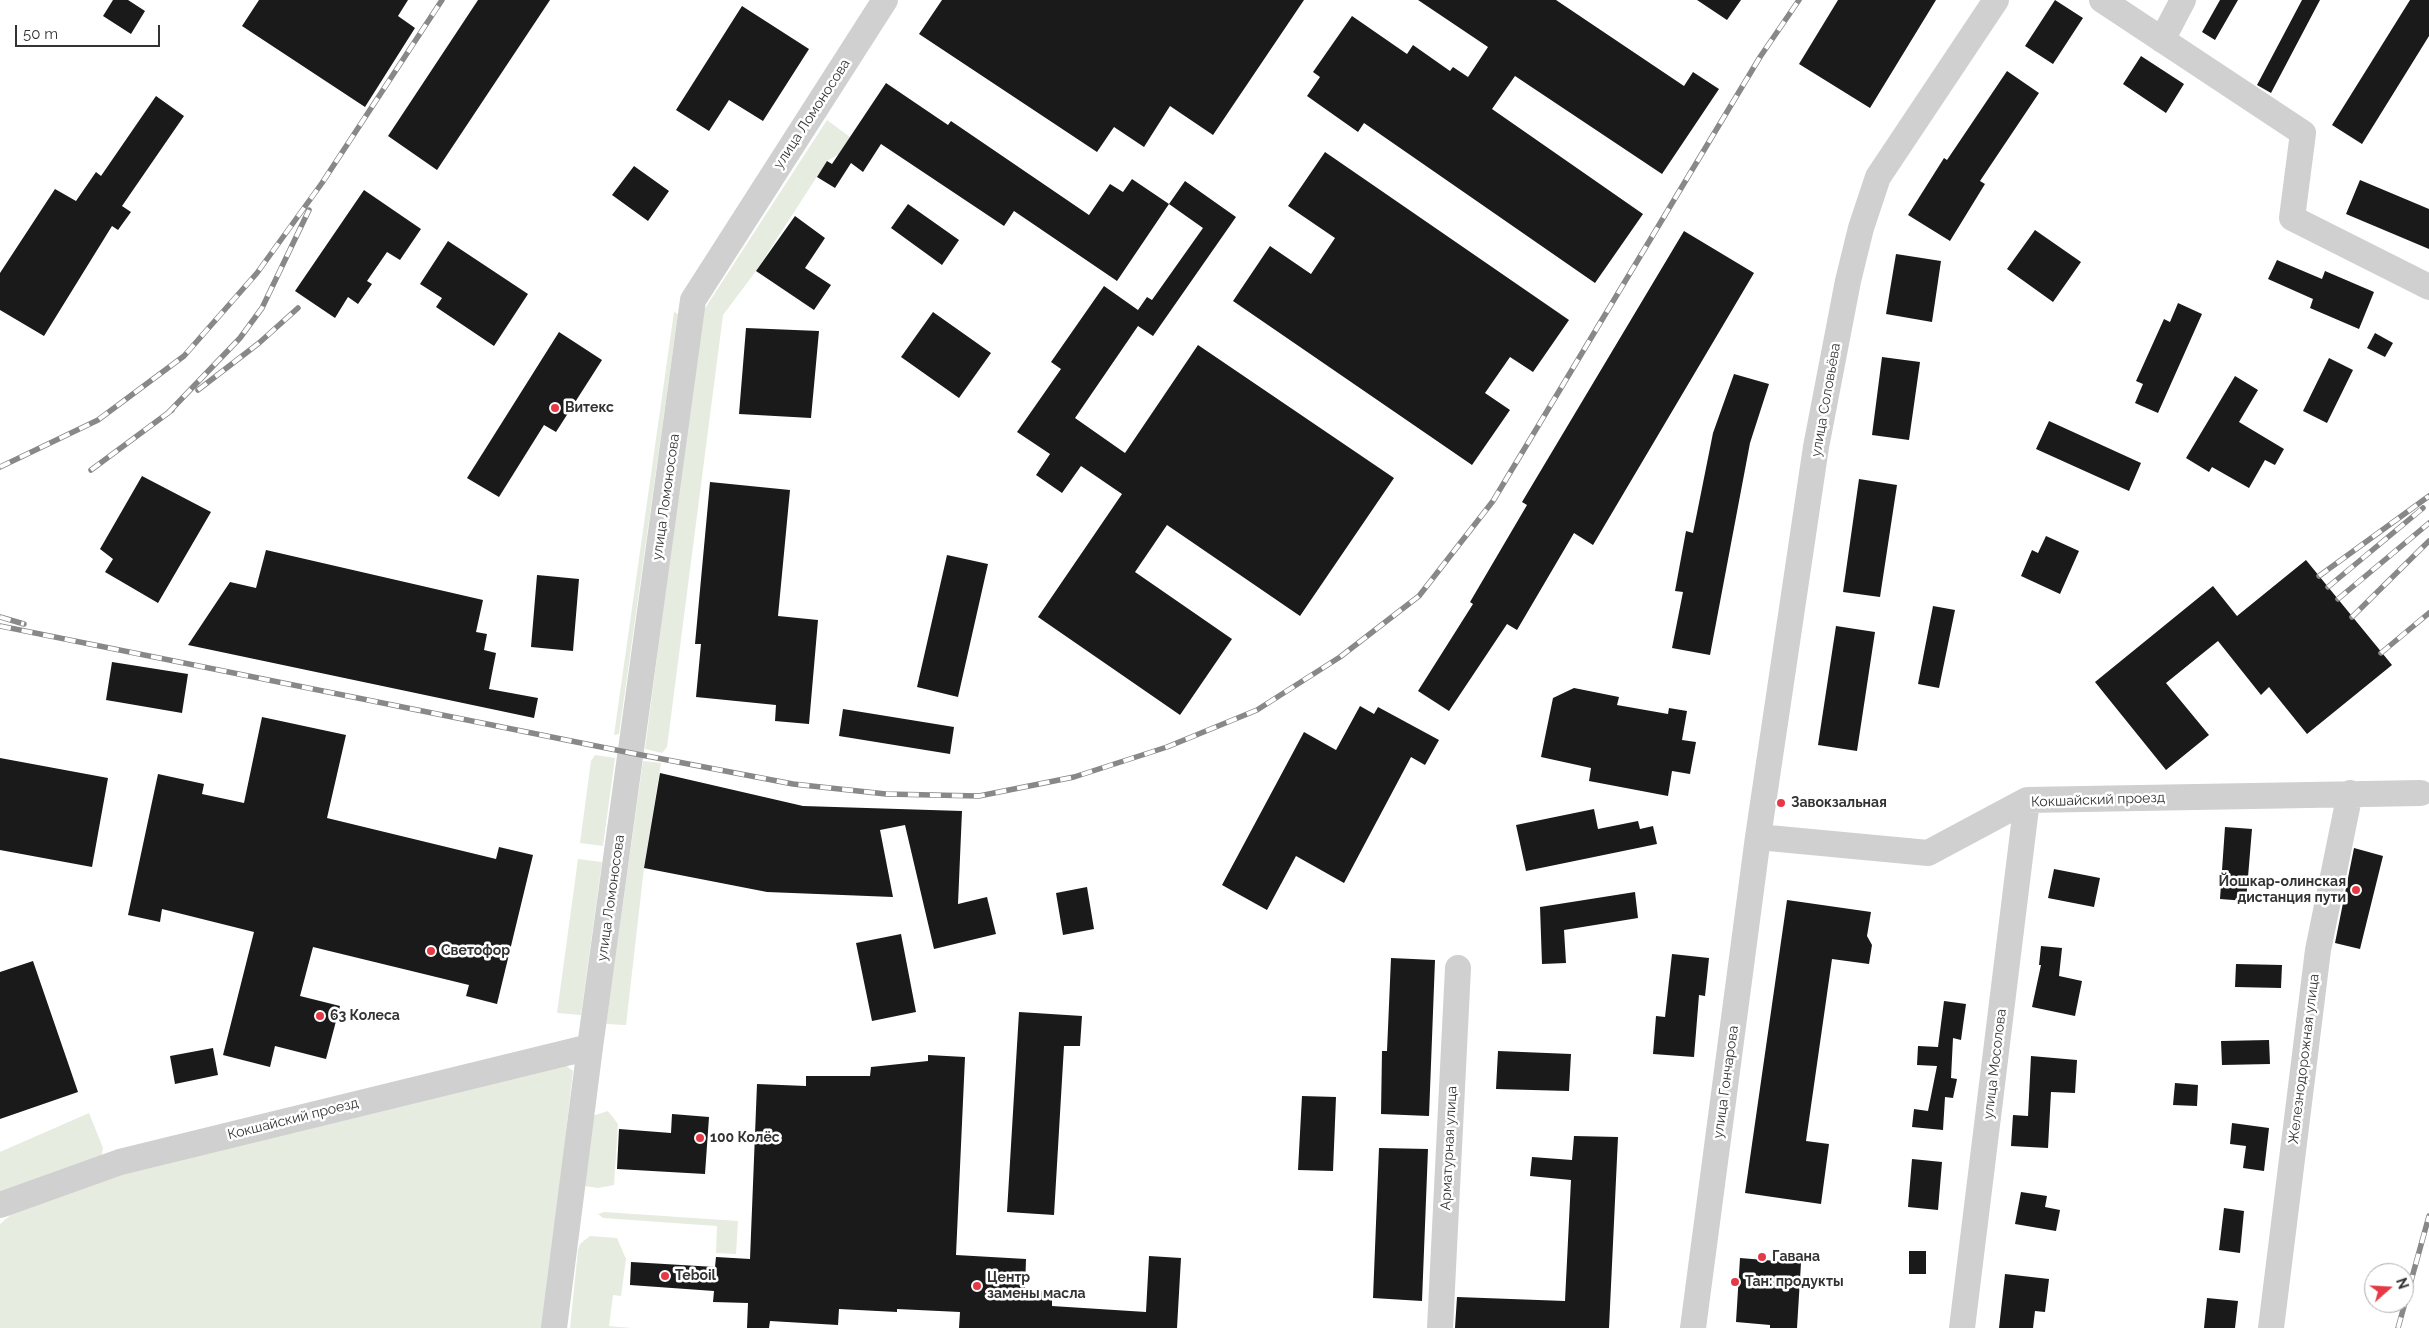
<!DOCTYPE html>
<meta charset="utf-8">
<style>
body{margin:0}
#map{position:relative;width:2429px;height:1328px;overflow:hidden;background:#fff;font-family:Raleway,sans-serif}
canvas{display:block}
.north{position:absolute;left:2364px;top:1263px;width:50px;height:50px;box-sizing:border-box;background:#fff;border:1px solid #adadad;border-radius:50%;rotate:71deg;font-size:14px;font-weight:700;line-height:20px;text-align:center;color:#333}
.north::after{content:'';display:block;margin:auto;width:18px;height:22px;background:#e63946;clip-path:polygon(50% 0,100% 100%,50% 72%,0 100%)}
.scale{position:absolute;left:15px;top:25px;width:145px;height:22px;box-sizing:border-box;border:2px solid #333;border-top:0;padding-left:6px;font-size:15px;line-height:18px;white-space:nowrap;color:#333;-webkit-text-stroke:4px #fff;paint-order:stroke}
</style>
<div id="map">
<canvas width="2429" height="1328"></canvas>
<div class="north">N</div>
<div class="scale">50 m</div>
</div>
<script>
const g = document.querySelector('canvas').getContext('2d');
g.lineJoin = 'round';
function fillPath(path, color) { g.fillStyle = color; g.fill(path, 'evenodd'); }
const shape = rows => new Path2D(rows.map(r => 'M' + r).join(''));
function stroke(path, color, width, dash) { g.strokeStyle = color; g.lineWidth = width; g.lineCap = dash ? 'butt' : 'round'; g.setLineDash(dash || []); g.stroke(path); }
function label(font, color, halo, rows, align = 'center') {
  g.font = font + ' Raleway,sans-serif'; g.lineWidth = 5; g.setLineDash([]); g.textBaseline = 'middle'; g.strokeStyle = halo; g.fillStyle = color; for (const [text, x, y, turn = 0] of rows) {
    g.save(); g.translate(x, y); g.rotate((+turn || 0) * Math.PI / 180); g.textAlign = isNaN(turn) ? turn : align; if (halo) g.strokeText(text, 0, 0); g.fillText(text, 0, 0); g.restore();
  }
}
fillPath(shape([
 [827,120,850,137,839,154,827,161,756,271,723,315,667,747,662,753,645,749,702,313],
 [674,312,678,314,619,734,614,735],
 [595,755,615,758,603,846,580,843,591,761],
 [643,761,661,763,644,868,626,1025,606,1024],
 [578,859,602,862,581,1015,557,1013],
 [560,1061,573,1071,544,1328,0,1328,0,1224,15,1211,122,1172],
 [608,1111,618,1124,614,1185,598,1188,584,1186,592,1116],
 [89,1113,103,1148,101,1158,0,1196,0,1152],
 [604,1212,738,1221,736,1254,716,1253,717,1226,603,1218,598,1214],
 [590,1236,617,1238,626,1259,621,1296,613,1295,609,1326,632,1328,570,1328,578,1250,580,1244]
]), '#e6ecdf');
fillPath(shape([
 [113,0,128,0,145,11,131,34,103,16],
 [259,0,408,0,398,16,415,28,365,107,242,26],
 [478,0,550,0,437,170,388,136],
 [942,0,1304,0,1213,135,1170,106,1144,147,1114,127,1097,152,919,34],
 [1418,0,1556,0,1684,86,1693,72,1719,89,1662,174,1515,76,1492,109,1643,214,1595,283,1364,123,1358,132,1307,96,1320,77,1313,72,1352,16,1407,54,1413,45,1450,71,1453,67,1468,77,1488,47],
 [1697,0,1741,0,1727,20],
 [1838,0,1936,0,1870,108,1799,64],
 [2055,0,2083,18,2053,64,2025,46],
 [2220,0,2238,0,2215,40,2202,32],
 [2302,0,2320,0,2271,93,2257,85],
 [2410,0,2429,0,2429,36,2362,144,2332,125],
 [742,6,809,49,763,121,729,100,709,131,676,110],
 [2141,56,2184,84,2166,113,2123,84],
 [2007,71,2039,93,1980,181,1985,184,1950,241,1908,215,1944,158,1947,160],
 [886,83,948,125,951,121,1089,215,1110,184,1123,192,1132,179,1169,204,1117,281,1014,211,1004,226,881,144,863,172,851,163,835,188,817,177,827,161,832,164],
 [156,96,184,116,122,206,131,212,118,230,112,226,44,336,0,310,0,273,55,189,76,201,96,172,101,176],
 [1325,152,1569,320,1533,372,1510,357,1485,393,1510,410,1472,465,1233,301,1270,246,1311,274,1335,238,1288,206],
 [634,166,669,191,648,221,612,195],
 [2360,180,2429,209,2429,249,2346,214],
 [1185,181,1236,217,1153,336,1138,326,1075,418,1125,453,1198,345,1394,478,1300,616,1167,525,1135,572,1232,639,1180,715,1038,617,1122,494,1081,466,1062,493,1036,475,1050,454,1017,432,1061,369,1051,362,1104,286,1138,310,1147,297,1152,300,1203,228,1169,204],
 [364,190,421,229,400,260,387,252,367,281,372,284,358,304,348,297,335,318,295,291],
 [908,204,959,240,942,265,891,228],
 [795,216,825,238,805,268,831,285,814,310,756,271],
 [2035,230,2081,262,2053,302,2007,269],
 [1684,231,1754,273,1593,545,1574,533,1517,630,1507,624,1449,711,1418,691,1473,604,1470,602,1527,505,1522,502],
 [448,241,528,294,494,346,436,307,442,298,420,284],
 [1896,254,1941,261,1932,322,1886,314],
 [2277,260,2322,279,2325,271,2374,292,2359,329,2310,308,2313,299,2268,279],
 [2178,303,2202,314,2158,413,2135,403,2143,384,2136,381,2164,319,2170,322],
 [933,312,991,353,959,398,901,357],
 [746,328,819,331,811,418,739,414],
 [559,332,602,360,556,432,544,425,499,497,467,478],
 [2375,333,2393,343,2385,357,2367,348],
 [1882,357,1920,362,1909,440,1872,435],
 [2329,358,2353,370,2327,423,2303,411],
 [1734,374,1769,384,1750,443,1710,655,1672,648,1683,592,1675,591,1686,531,1693,533,1713,433],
 [2235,376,2258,390,2239,422,2284,449,2275,465,2265,460,2249,488,2212,467,2209,472,2186,458],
 [2049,421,2141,463,2129,491,2036,449],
 [142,476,211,512,158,603,105,572,113,559,100,549],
 [1859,479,1897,485,1880,597,1843,592],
 [710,482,790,490,778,616,818,620,809,724,775,721,776,705,696,697,701,644,695,644],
 [2046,536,2079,551,2060,594,2021,576,2032,550,2038,553],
 [266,550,483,600,476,632,487,634,484,650,496,653,489,689,538,698,534,718,188,645,230,582,256,588],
 [947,555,988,564,958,697,917,687],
 [2306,560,2392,665,2307,734,2269,687,2261,695,2218,641,2166,683,2209,735,2166,770,2095,682,2213,586,2237,616],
 [537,575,579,579,573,651,531,647],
 [1933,606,1955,610,1939,688,1918,684],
 [1836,626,1875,632,1857,751,1818,745],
 [112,662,188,674,182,713,106,700],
 [1574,688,1619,697,1617,705,1668,714,1669,708,1687,711,1682,740,1696,742,1690,774,1672,771,1668,796,1589,781,1591,768,1541,757,1553,698],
 [1360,706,1374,714,1378,707,1439,740,1425,765,1411,757,1344,883,1296,856,1267,910,1222,885,1304,732,1336,750],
 [843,709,954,727,950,754,839,736],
 [262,717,346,735,327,818,496,859,499,847,533,855,497,1004,466,996,469,985,313,947,300,996,340,1006,326,1059,275,1046,270,1067,223,1055,254,932,162,909,160,922,128,915,158,774,204,784,202,794,244,803],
 [0,758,108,778,92,867,0,850],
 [660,773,803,806,962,811,958,904,987,897,996,934,934,949,905,825,880,830,893,897,767,892,644,868],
 [1594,809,1598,829,1638,821,1640,829,1653,826,1657,844,1526,871,1516,825],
 [2225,827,2252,829,2246,901,2220,899],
 [2354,848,2383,856,2360,949,2335,943],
 [2054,869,2100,878,2094,907,2048,898],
 [1087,887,1094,929,1063,935,1056,893],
 [1635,892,1638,918,1564,930,1566,963,1542,964,1540,907],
 [1787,900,1871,912,1867,936,1872,945,1869,964,1832,959,1806,1141,1829,1144,1821,1204,1745,1193],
 [901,934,916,1012,872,1021,856,943],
 [2041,946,2062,948,2059,976,2082,981,2075,1016,2032,1007,2041,965,2039,965],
 [1672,954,1709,958,1705,996,1699,995,1694,1057,1653,1054,1656,1016,1665,1017],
 [1391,958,1435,960,1429,1116,1381,1114,1382,1051,1387,1051],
 [33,961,78,1092,0,1119,0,972],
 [2236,964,2282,965,2281,988,2235,987],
 [1944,1001,1966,1004,1961,1040,1953,1038,1951,1078,1957,1079,1953,1098,1945,1097,1943,1130,1912,1127,1914,1109,1928,1111,1937,1066,1917,1065,1918,1046,1938,1047],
 [1019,1012,1082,1016,1080,1046,1064,1046,1054,1215,1007,1212],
 [2269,1040,2270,1064,2222,1065,2221,1041],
 [213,1048,218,1075,175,1084,170,1056],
 [1498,1051,1571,1054,1569,1091,1496,1089],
 [928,1055,965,1057,956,1255,1026,1259,1025,1290,1052,1292,1052,1306,1146,1312,1149,1256,1181,1258,1177,1328,959,1328,960,1312,897,1309,897,1312,839,1309,838,1325,770,1321,769,1328,747,1328,748,1303,713,1302,714,1291,630,1285,631,1262,715,1267,716,1257,750,1259,757,1084,806,1086,806,1076,870,1076,871,1067,928,1061],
 [2031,1056,2077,1060,2075,1093,2051,1092,2048,1148,2011,1146,2013,1115,2028,1116],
 [2175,1083,2198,1085,2197,1106,2173,1105],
 [1302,1096,1336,1097,1333,1171,1298,1170],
 [672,1114,709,1117,705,1174,617,1169,619,1129,671,1133],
 [2232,1123,2269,1128,2264,1171,2243,1168,2246,1146,2230,1144],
 [1574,1136,1618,1137,1609,1328,1455,1328,1457,1297,1565,1301,1571,1180,1530,1176,1532,1157,1572,1160],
 [1379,1148,1428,1149,1422,1301,1373,1298],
 [1912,1159,1942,1162,1938,1210,1908,1207],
 [2021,1192,2047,1196,2045,1207,2060,1210,2056,1231,2015,1224],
 [2224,1208,2244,1211,2240,1253,2219,1250],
 [1909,1251,1926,1251,1926,1274,1909,1274],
 [1740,1258,1801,1263,1797,1328,1770,1328,1770,1325,1736,1322],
 [2005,1274,2049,1279,2045,1312,2035,1311,2033,1328,1999,1328],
 [2207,1298,2238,1301,2235,1328,2204,1328]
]), '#1a1a1a');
stroke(shape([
 [2102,0,2303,133,2292,218,2429,287],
 [2162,40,2183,0],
 [1758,837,1928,853,2027,800,2421,793],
 [0,1205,120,1162,590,1047],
 [554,1328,590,1047,693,300,885,0],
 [1440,1328,1458,968],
 [1693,1328,1758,837,1816,447,1848,281,1861,228,1878,177,1996,0],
 [1962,1328,2027,800],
 [2271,1328,2318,950,2350,793]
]), '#d0d0d0', 26);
const rail = shape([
 [198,390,259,343,298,308],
 [168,413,240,338,262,308,309,210],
 [0,467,98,420,184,356,257,273,322,183,442,0],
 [91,470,172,410],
 [2319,576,2429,496],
 [2328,587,2423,508],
 [2338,599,2429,523],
 [0,617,24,624],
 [2352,617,2429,541],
 [0,626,631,753,793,784,886,794,979,796,1074,777,1167,747,1257,710,1340,657,1419,596,1493,501,1760,57,1799,0],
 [2381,653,2429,613],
 [2398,1328,2429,1216]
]);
stroke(rail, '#888', 5.5);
stroke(rail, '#fff', 4, [11]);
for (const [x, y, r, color] of [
 [555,408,5,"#e63946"],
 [1781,803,5,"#e63946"],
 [2356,890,5,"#e63946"],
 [431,951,5,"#e63946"],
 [320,1016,5,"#e63946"],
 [700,1138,5,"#e63946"],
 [1762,1257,5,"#e63946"],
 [665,1276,5,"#e63946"],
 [1735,1282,5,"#e63946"],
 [977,1286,5,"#e63946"]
]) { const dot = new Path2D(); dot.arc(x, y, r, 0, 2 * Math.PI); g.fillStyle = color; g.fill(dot); stroke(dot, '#fff', 2); }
label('14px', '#333', '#fff', [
 ["улица Ломоносова",812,114,-57],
 ["улица Соловьёва",1826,400,-80],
 ["улица Ломоносова",666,497,-82],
 ["Кокшайский проезд",2098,800,-2],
 ["улица Ломоносова",611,898,-82],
 ["Железнодорожная улица",2304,1059,-83],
 ["улица Мосолова",1995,1064,-83],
 ["улица Гончарова",1726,1082,-82],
 ["Кокшайский проезд",293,1119,-14],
 ["Арматурная улица",1449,1148,-87]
]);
label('bold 14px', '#333', '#fff', [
 ["Витекс",565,408],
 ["Завокзальная",1791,803],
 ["Йошкар-олинская",2346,882,"right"],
 ["дистанция пути",2346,898,"right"],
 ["Светофор",441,951],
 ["63 Колеса",330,1016],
 ["100 Колёс",710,1138],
 ["Гавана",1772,1257],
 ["Teboil",675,1276],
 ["Центр",987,1278],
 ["замены масла",987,1294],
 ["Тан: продукты",1745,1282]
], 'left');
</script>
